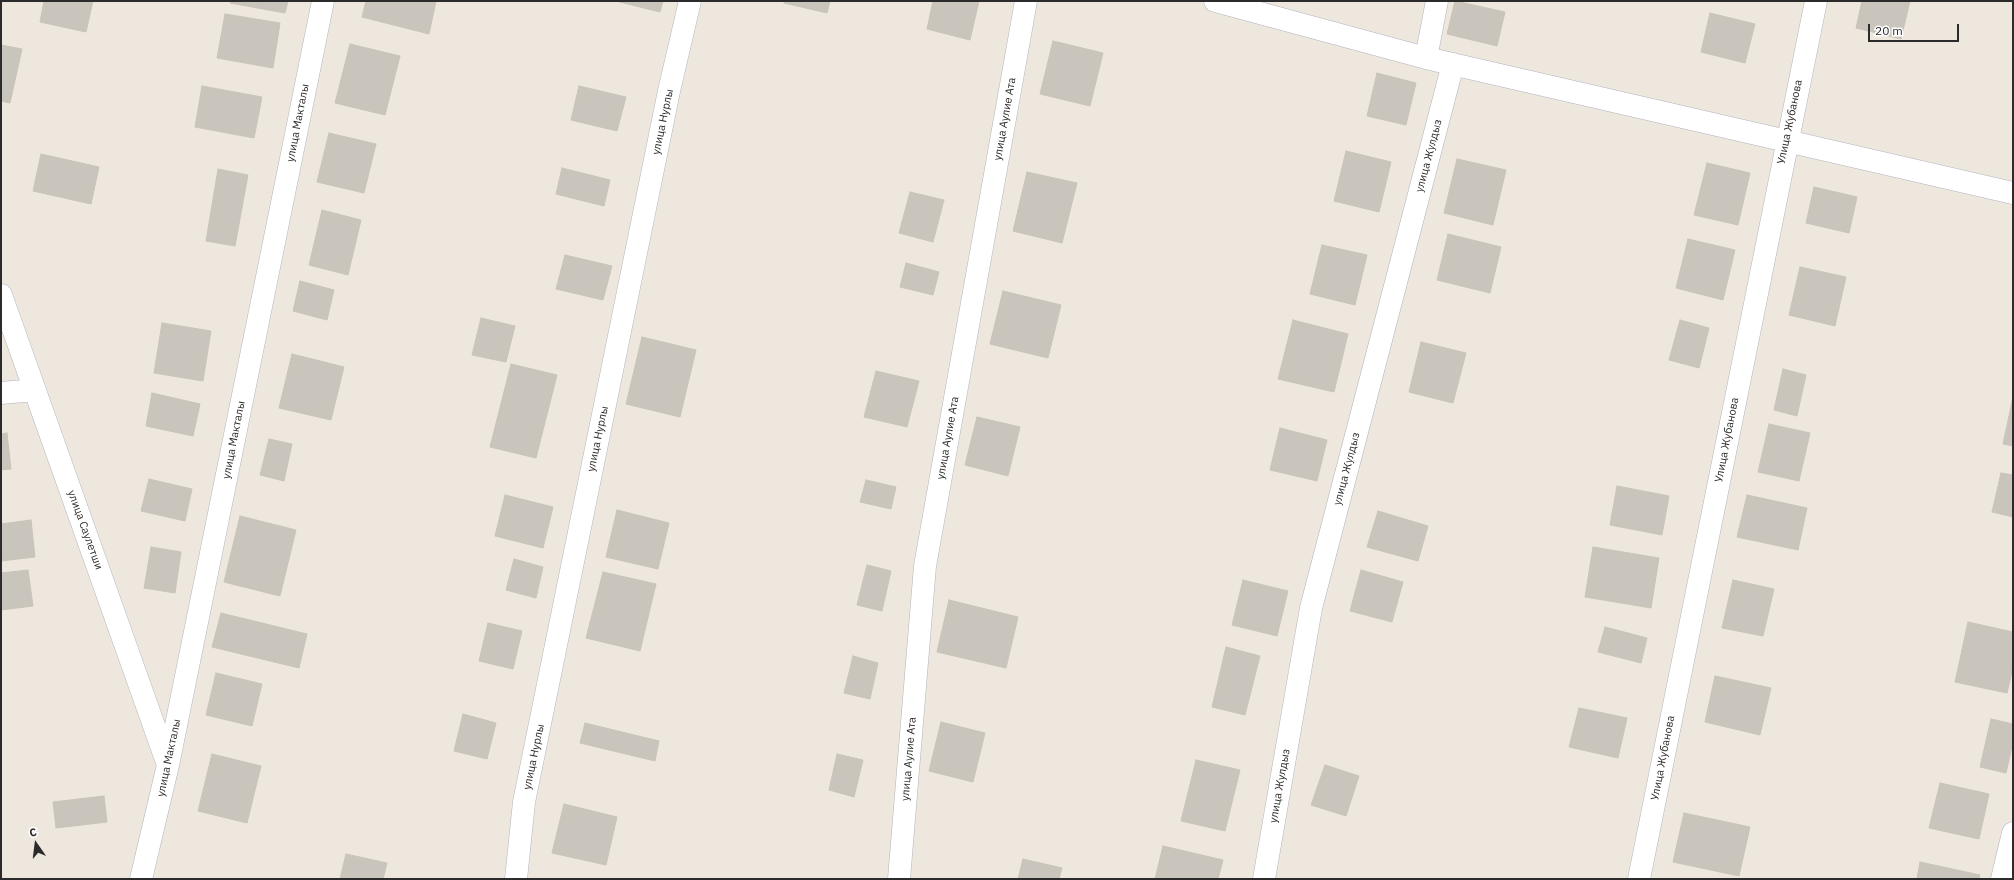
<!DOCTYPE html>
<meta charset="utf-8">
<style>
body{margin:0}
#map{position:relative;width:2014px;height:880px;overflow:hidden;background:#ede7dd;font-family:"IBM Plex Sans",sans-serif}
canvas{display:block}
.frame{position:absolute;inset:0;border:2px solid #2b2b2b;pointer-events:none}
.north{position:absolute;left:16px;top:824px;width:40px;height:40px;-webkit-text-stroke:3px #fff;paint-order:stroke;rotate:346deg;font-size:11px;font-weight:700;line-height:16px;text-align:center;color:#2b2b2b}
.north::after{content:'';display:block;margin:auto;width:14px;height:18px;background:#2b2b2b;clip-path:polygon(50% 0,100% 100%,50% 72%,0 100%)}
.scale{position:absolute;left:1868px;top:24px;width:91px;height:18px;box-sizing:border-box;border:2px solid #2b2b2b;border-top:0;padding-left:5px;font-size:12px;line-height:14px;white-space:nowrap;color:#2b2b2b;-webkit-text-stroke:3px #fff;paint-order:stroke}
</style>
<div id="map">
<canvas width="2014" height="880"></canvas>
<div class="frame"></div>
<div class="north">С</div>
<div class="scale">20 m</div>
</div>
<script>
const g = document.querySelector('canvas').getContext('2d');
g.lineJoin = 'round';
function fillPath(path, color) { g.fillStyle = color; g.fill(path, 'evenodd'); }
const shape = rows => new Path2D(rows.map(r => 'M' + r).join(''));
function stroke(path, color, width, dash) { g.strokeStyle = color; g.lineWidth = width; g.lineCap = dash ? 'butt' : 'round'; g.setLineDash(dash || []); g.stroke(path); }
function label(font, color, halo, rows, align = 'center') {
  g.font = font + ' "IBM Plex Sans",sans-serif'; g.lineWidth = 3.5; g.setLineDash([]); g.textBaseline = 'middle'; g.strokeStyle = halo; g.fillStyle = color; for (const [text, x, y, turn = 0] of rows) {
    g.save(); g.translate(x, y); g.rotate((+turn || 0) * Math.PI / 180); g.textAlign = isNaN(turn) ? turn : align; if (halo) g.strokeText(text, 0, 0); g.fillText(text, 0, 0); g.restore();
  }
}
const building = shape([
 [44,1,93,1,86,32,40,22,44,1],
 [231,1,288,1,285,13,230,3,231,1],
 [366,1,436,1,429,34,362,17,366,1],
 [616,1,663,1,660,12,616,1],
 [784,1,830,1,827,13,784,3,784,1],
 [933,1,979,1,970,40,927,29,933,1],
 [1455,1,1505,12,1497,46,1447,34,1455,1],
 [1862,1,1910,1,1901,39,1856,28,1862,1],
 [1710,13,1755,24,1745,63,1701,52,1710,13],
 [225,14,280,23,273,68,217,58,225,14],
 [1053,41,1103,53,1090,106,1040,94,1053,41],
 [350,44,400,56,385,115,335,103,350,44],
 [1,45,22,49,10,103,1,101,1,45],
 [1377,73,1416,83,1406,125,1367,116,1377,73],
 [202,86,262,97,254,138,195,127,202,86],
 [579,86,626,97,617,131,571,120,579,86],
 [329,133,376,144,364,193,317,182,329,133],
 [1346,151,1391,162,1379,212,1334,201,1346,151],
 [41,154,99,167,91,204,33,191,41,154],
 [1457,159,1506,170,1493,225,1444,213,1457,159],
 [1707,163,1750,173,1738,225,1694,215,1707,163],
 [562,168,610,180,604,206,556,194,562,168],
 [218,169,248,175,235,246,206,241,218,169],
 [1027,172,1077,183,1062,243,1013,231,1027,172],
 [1814,187,1857,197,1849,233,1806,223,1814,187],
 [910,192,944,200,933,242,899,233,910,192],
 [322,210,361,220,348,275,309,265,322,210],
 [1448,234,1501,247,1490,293,1437,280,1448,234],
 [1688,239,1735,250,1723,300,1676,288,1688,239],
 [1322,245,1367,255,1355,305,1310,294,1322,245],
 [565,255,612,266,603,300,556,289,565,255],
 [906,263,939,272,933,295,900,287,906,263],
 [1800,267,1846,277,1835,326,1789,315,1800,267],
 [300,281,334,290,327,320,293,311,300,281],
 [1003,291,1061,305,1048,358,990,344,1003,291],
 [481,318,515,326,506,362,472,355,481,318],
 [1293,320,1348,334,1334,392,1278,379,1293,320],
 [1680,320,1709,328,1699,368,1669,360,1680,320],
 [162,323,211,331,203,381,154,373,162,323],
 [642,337,696,350,680,417,626,404,642,337],
 [1421,342,1466,353,1453,403,1409,392,1421,342],
 [292,354,344,367,331,420,279,408,292,354],
 [511,364,557,375,536,458,490,447,511,364],
 [1783,369,1806,375,1797,416,1774,410,1783,369],
 [876,371,919,381,907,427,864,417,876,371],
 [152,393,200,404,193,436,146,426,152,393],
 [2013,397,2013,446,2003,444,2013,397],
 [977,417,1020,427,1008,476,965,465,977,417],
 [1769,424,1810,433,1799,481,1758,472,1769,424],
 [1280,428,1327,440,1317,481,1270,470,1280,428],
 [7,433,11,469,1,470,1,434,7,433],
 [269,439,292,444,284,481,260,475,269,439],
 [2001,473,2013,475,2013,517,1992,512,2001,473],
 [149,479,192,489,185,521,141,511,149,479],
 [866,480,896,487,891,509,860,502,866,480],
 [1617,486,1669,496,1662,535,1610,525,1617,486],
 [505,495,553,507,543,548,495,536,505,495],
 [1747,495,1807,508,1798,550,1737,537,1747,495],
 [617,510,669,523,658,569,606,557,617,510],
 [1378,511,1428,526,1418,561,1367,547,1378,511],
 [240,516,296,530,280,596,224,582,240,516],
 [31,520,35,557,1,561,1,524,31,520],
 [151,547,181,552,175,593,144,588,151,547],
 [1593,547,1659,558,1651,608,1585,597,1593,547],
 [514,559,543,567,536,598,506,590,514,559],
 [867,565,891,571,882,611,857,605,867,565],
 [28,570,33,606,1,610,1,573,28,570],
 [1361,570,1403,582,1392,622,1350,611,1361,570],
 [603,572,656,584,640,651,586,638,603,572],
 [1243,580,1288,591,1277,636,1232,625,1243,580],
 [1733,580,1774,589,1763,636,1722,628,1733,580],
 [949,600,1018,617,1006,668,937,652,949,600],
 [221,613,307,634,299,668,212,647,221,613],
 [1968,622,2013,632,2013,668,2007,693,1955,682,1968,622],
 [488,623,522,631,513,669,479,661,488,623],
 [1605,627,1647,638,1641,663,1598,652,1605,627],
 [1226,647,1260,656,1245,715,1212,707,1226,647],
 [853,656,878,663,870,699,844,693,853,656],
 [216,673,262,684,252,726,206,715,216,673],
 [1715,676,1771,688,1760,735,1705,722,1715,676],
 [1579,708,1627,718,1618,758,1569,747,1579,708],
 [463,714,496,723,487,759,454,751,463,714],
 [1991,719,2013,724,2013,742,2006,773,1980,767,1991,719],
 [941,722,985,733,973,782,929,771,941,722],
 [585,723,659,741,655,761,580,743,585,723],
 [212,754,261,766,247,823,198,811,212,754],
 [837,754,863,760,854,797,829,790,837,754],
 [1196,760,1240,770,1225,831,1181,821,1196,760],
 [1325,765,1359,776,1346,816,1311,805,1325,765],
 [1940,783,1989,794,1979,839,1929,828,1940,783],
 [104,796,107,822,56,828,53,802,104,796],
 [564,804,617,817,606,865,552,853,564,804],
 [1684,813,1750,827,1739,876,1673,862,1684,813],
 [1163,846,1223,860,1218,879,1155,879,1163,846],
 [346,854,387,863,383,879,340,879,346,854],
 [1023,859,1062,868,1059,879,1018,879,1023,859],
 [1920,862,1980,875,1979,879,1917,879,1920,862]
]);
fillPath(building, '#c9c5bc');
stroke(building, '#c9c4b7', 1);
const minor = shape([
 [1215,1,1426,58,2013,193],
 [1426,58,1437,1],
 [1,295,168,765],
 [1,393,35,390],
 [141,879,168,765,323,1],
 [516,879,524,802,669,91,690,1],
 [899,879,925,566,1026,1],
 [1264,879,1311,608,1453,64],
 [1639,879,1816,1],
 [2002,879,2013,833]
]);
stroke(minor, '#b1b3bf', 23);
stroke(minor, '#fff', 22);
label('11px', '#2b2b2b', '#fff', [
 ["улица Аулие Ата",1005,119,-80],
 ["улица Нурлы",663,122,-78],
 ["Улица Жубанова",1790,122,-78],
 ["улица Макталы",298,123,-79],
 ["улица Жулдыз",1429,156,-75],
 ["улица Аулие Ата",948,438,-80],
 ["улица Нурлы",598,439,-78],
 ["улица Макталы",234,440,-79],
 ["Улица Жубанова",1727,440,-79],
 ["улица Жулдыз",1347,469,-75],
 ["улица Саулетши",85,530,70],
 ["улица Нурлы",534,757,-78],
 ["улица Макталы",169,758,-78],
 ["Улица Жубанова",1663,758,-79],
 ["улица Аулие Ата",909,759,-85],
 ["улица Жулдыз",1280,786,-80]
]);
</script>
